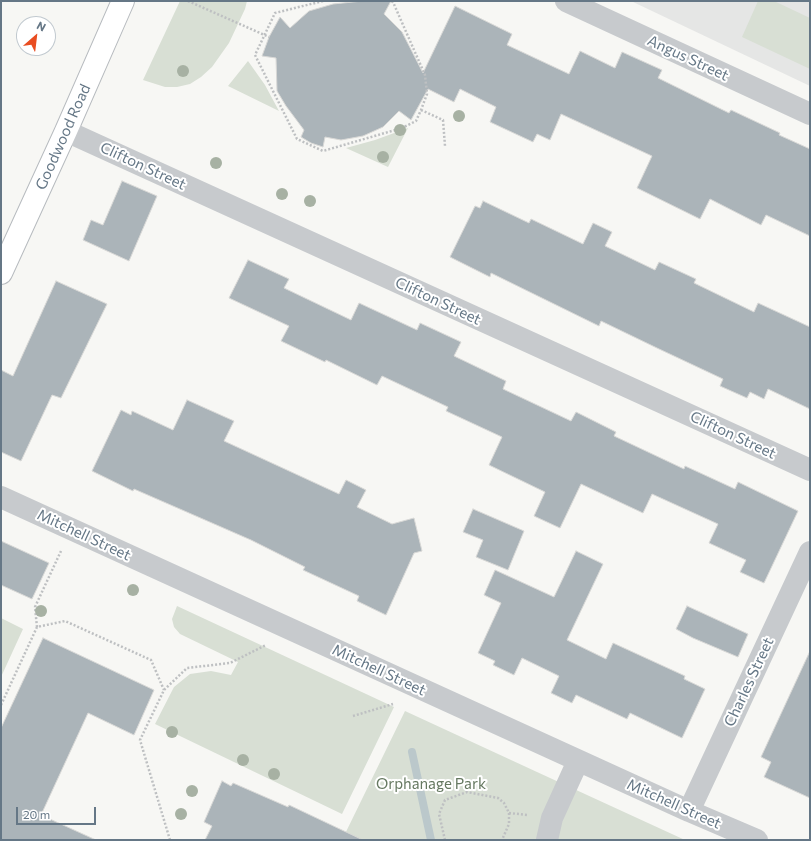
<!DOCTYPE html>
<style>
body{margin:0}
#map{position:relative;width:811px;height:841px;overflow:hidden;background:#f7f7f4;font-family:Commissioner,sans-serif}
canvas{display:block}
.frame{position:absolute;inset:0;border:2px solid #657786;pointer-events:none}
.north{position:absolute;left:16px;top:16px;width:40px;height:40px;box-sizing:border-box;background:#fff;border:1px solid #c1c9cf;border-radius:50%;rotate:28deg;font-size:11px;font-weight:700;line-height:16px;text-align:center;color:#657786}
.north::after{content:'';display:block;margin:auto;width:14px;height:18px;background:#e94d21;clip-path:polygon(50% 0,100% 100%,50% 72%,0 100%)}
.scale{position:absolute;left:16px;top:807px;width:80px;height:18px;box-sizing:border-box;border:2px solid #657786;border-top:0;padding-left:5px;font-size:12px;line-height:14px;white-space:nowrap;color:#657786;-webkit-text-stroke:3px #fff;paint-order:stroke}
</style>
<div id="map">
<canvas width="811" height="841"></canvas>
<div class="frame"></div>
<div class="north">N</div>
<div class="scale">20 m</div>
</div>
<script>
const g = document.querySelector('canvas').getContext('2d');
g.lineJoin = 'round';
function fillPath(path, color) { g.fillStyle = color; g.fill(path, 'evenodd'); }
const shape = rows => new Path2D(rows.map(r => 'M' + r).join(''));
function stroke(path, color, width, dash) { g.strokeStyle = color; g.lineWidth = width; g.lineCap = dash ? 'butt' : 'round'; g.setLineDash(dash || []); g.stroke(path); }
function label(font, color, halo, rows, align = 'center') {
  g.font = font + ' Commissioner,sans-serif'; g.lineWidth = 4; g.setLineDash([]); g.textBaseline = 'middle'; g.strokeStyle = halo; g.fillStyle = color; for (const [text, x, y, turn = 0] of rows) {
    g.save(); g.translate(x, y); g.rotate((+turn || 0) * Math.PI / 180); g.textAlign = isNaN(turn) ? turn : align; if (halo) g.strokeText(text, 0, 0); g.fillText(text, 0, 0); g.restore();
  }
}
fillPath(shape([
 [631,1,810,1,810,86]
]), '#e5e6e5');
fillPath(shape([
 [180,1,247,1,245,9,229,43,212,67,201,77,190,84,177,87,165,87,143,80],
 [758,1,774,1,810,18,810,69,742,37],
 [248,61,265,85,279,111,228,86],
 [408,128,388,167,346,148,375,140],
 [177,606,394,707,342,814,155,724,174,687,190,674,211,671,231,675,238,662,180,634,174,627,172,619],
 [1,618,23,629,1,677],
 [405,711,537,772,685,840,342,840]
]), '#d8dfd4');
stroke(shape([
 [412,752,431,840]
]), '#bbc8cb', 8);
const building = shape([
 [363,1,391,1,384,14,402,32,423,73,455,6,512,34,507,45,569,74,580,51,615,68,622,52,662,70,658,78,729,113,731,110,780,133,779,135,810,149,810,236,766,215,761,225,710,199,700,219,637,188,652,156,561,114,550,140,537,134,533,142,490,122,496,107,460,89,454,102,428,89,411,120,399,111,383,127,363,136,341,140,325,137,323,147,311,143,301,137,304,130,286,106,277,91,276,58,262,56,269,37,280,17,290,28,309,11,333,4,363,1],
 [122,181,157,196,129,261,83,240,91,220,103,225,122,181],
 [483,201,529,223,531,219,583,244,593,223,612,232,605,246,655,270,659,262,696,279,694,283,754,312,758,303,810,327,810,409,768,389,764,399,750,392,747,398,720,386,723,379,657,348,601,321,599,326,491,273,490,277,450,257,475,206,480,208,483,201],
 [248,260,289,279,284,288,351,320,359,303,417,330,420,323,461,342,454,356,506,381,503,389,571,421,576,412,616,432,614,436,684,469,685,466,735,489,738,482,798,511,764,583,740,572,746,560,709,543,718,524,652,494,643,513,581,484,560,528,534,516,545,492,489,465,502,437,446,411,448,407,382,376,377,385,326,360,325,362,281,341,289,326,229,298,248,260],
 [56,281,107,304,61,398,52,395,21,461,1,452,1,370,13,376,56,281],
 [187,400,234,421,224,441,339,494,346,480,366,490,357,507,392,524,414,518,422,551,414,553,386,615,357,601,359,596,303,570,305,567,251,540,134,489,133,491,92,471,121,410,131,415,132,411,173,430,187,400],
 [473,509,524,531,508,570,476,557,483,540,463,532,473,509],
 [1,541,49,563,32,599,1,585,1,541],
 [576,551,603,564,567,640,606,659,613,643,685,676,684,679,705,689,682,738,630,713,627,719,576,695,572,703,551,693,559,676,522,658,514,675,493,665,495,661,478,653,501,603,484,595,495,570,554,597,576,551],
 [687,606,748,634,738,657,693,638,676,629,687,606],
 [43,638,154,690,134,735,88,713,41,815,96,840,1,840,1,728,43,638],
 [810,651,810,798,764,777,771,762,761,757,810,651],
 [222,781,231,786,233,783,288,807,289,805,363,840,205,840,212,826,204,822,222,781]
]);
fillPath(building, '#abb4b9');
stroke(building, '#d8d8d6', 1);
const major = shape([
 [1,273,66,131,123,1]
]);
stroke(major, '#b7bbbf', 24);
stroke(shape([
 [188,1,269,37],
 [323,1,275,13,255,55,297,139,323,151,402,128,416,121,421,110,427,94,425,75,393,2,390,1],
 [421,110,443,120,445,146],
 [37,627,35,607,61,551],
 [1,705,37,627,65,621,151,660,164,690],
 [353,716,393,704],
 [509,813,528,815],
 [170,840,140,740,164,690,187,668,230,663,266,645],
 [445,840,439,814,445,800,467,792,498,798,504,803,509,813,509,824,502,840]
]), '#bec0c2', 2.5, [2, 2]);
stroke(shape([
 [566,1,810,114],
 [66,131,810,470],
 [1,497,689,811,757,840],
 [689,811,810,552],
 [547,840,552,818,578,761]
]), '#c7cacd', 22);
stroke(major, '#fff', 22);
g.fillStyle = '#a7b1a3';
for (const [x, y] of [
 [183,71],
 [459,116],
 [400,130],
 [383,157],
 [216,163],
 [282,194],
 [310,201],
 [133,590],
 [41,611],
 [172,732],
 [243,760],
 [274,774],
 [192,791],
 [181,814]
]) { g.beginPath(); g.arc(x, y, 6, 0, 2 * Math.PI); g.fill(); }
label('15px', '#657786', '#fff', [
 ["Angus Street",688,58,25],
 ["Goodwood Road",63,137,-66],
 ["Clifton Street",143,166,25],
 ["Clifton Street",438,301,25],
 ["Clifton Street",733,435,25],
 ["Mitchell Street",84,535,25],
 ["Mitchell Street",379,670,25],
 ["Charles Street",749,682,-65],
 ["Mitchell Street",674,804,24]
]);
label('15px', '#657860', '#fff', [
 ["Orphanage Park",431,784]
]);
</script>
